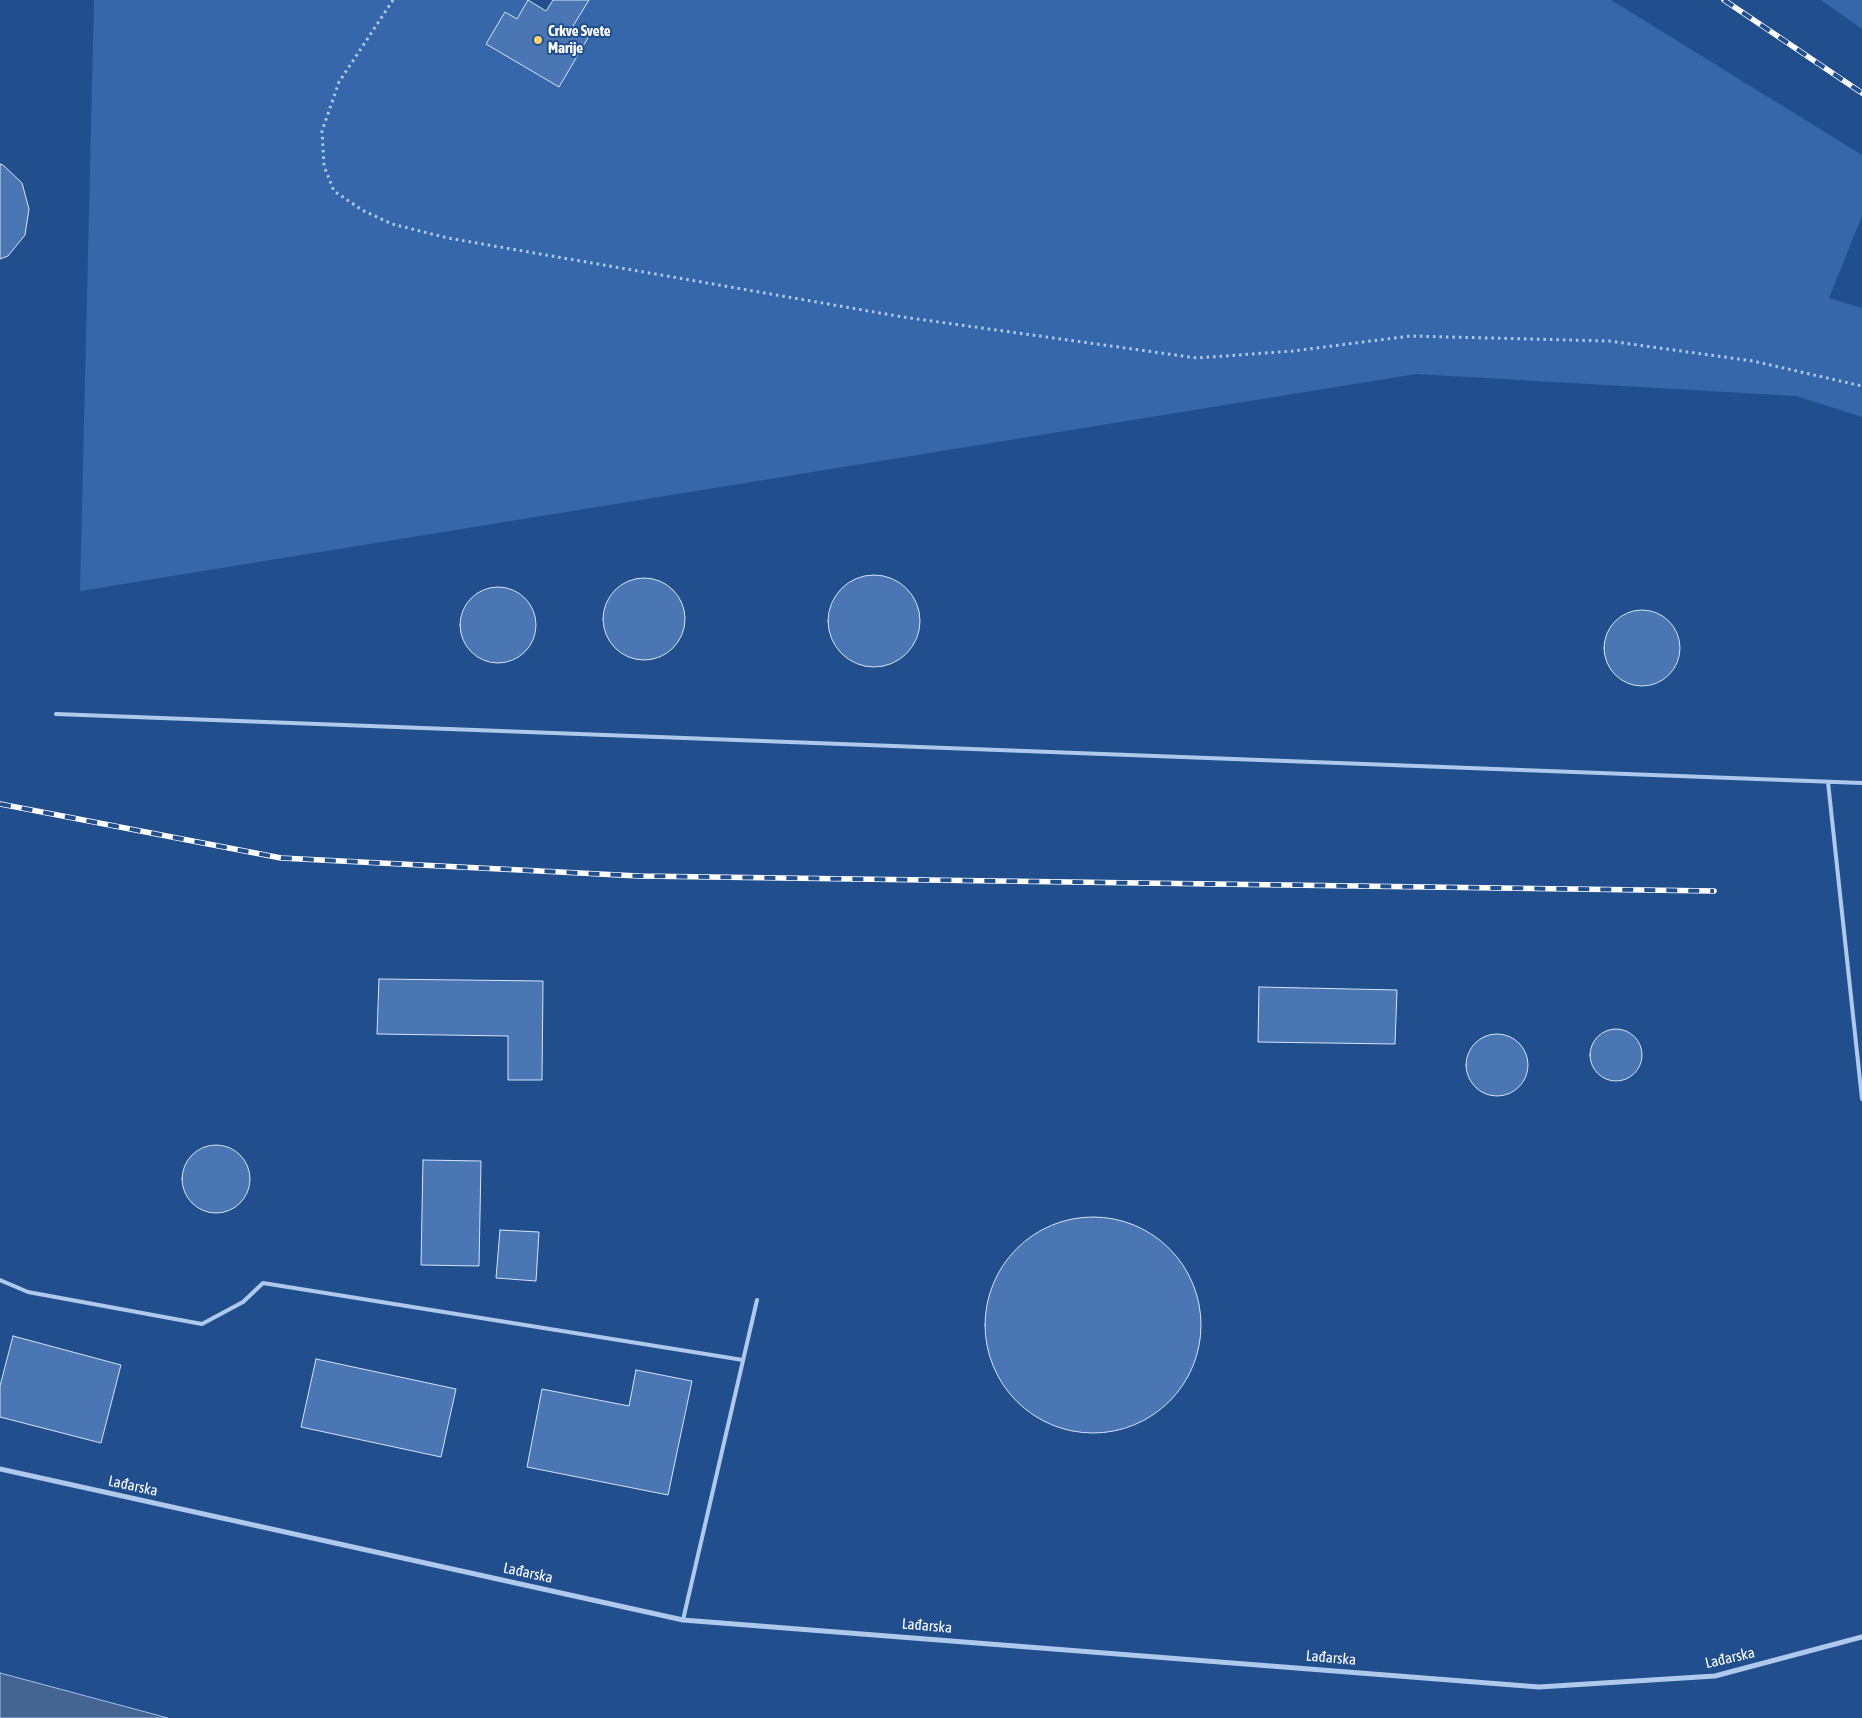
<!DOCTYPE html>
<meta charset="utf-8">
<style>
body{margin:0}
canvas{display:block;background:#214e8c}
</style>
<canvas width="1862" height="1718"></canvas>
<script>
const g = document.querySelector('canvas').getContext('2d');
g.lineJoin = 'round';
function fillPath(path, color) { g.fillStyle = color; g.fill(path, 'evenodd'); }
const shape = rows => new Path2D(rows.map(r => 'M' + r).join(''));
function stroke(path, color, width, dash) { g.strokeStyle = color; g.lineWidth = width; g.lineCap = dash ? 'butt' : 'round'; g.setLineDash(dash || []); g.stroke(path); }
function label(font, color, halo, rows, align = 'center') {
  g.font = font + ' "Asap Condensed",sans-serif'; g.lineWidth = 4; g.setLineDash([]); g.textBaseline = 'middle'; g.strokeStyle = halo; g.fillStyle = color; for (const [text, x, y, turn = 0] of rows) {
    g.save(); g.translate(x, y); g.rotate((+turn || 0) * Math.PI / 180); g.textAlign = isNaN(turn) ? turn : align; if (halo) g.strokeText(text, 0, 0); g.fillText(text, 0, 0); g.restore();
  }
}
fillPath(shape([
 [94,0,528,0,517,19,505,12,487,44,559,86,589,36,573,26,589,0,1611,0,1862,155,1862,216,1829,298,1862,308,1862,417,1796,396,1416,374,80,591],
 [1821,0,1862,0,1862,29]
]), '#3567aa');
const water = shape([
 [0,1673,168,1718,0,1718,0,1673]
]);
fillPath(water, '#456492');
stroke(water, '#a2c4ed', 1);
const building = shape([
 [528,0,546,11,553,0,589,0,573,26,589,36,559,87,486,44,505,12,517,19,528,0],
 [0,164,3,165,22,183,29,209,25,235,8,256,0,259,0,164],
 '828 621a46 46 0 1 1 92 0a46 46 0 1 1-92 0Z',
 '603 619a41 41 0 1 1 82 0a41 41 0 1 1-82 0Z',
 '460 625a38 38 0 1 1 76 0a38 38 0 1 1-76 0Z',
 '1604 648a38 38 0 1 1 76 0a38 38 0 1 1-76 0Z',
 [379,979,543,981,542,1080,508,1080,508,1036,377,1034,379,979],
 [1259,987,1397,990,1395,1044,1258,1042,1259,987],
 '1590 1055a26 26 0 1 1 52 0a26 26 0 1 1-52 0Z',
 '1466 1065a31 31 0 1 1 62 0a31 31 0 1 1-62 0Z',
 '182 1179a34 34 0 1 1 68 0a34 34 0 1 1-68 0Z',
 [423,1160,481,1161,479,1266,421,1265,423,1160],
 '985 1325a108 108 0 1 1 216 0a108 108 0 1 1-216 0Z',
 [500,1230,539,1232,536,1281,496,1278,500,1230],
 [13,1336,121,1365,101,1443,0,1417,0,1386,13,1336],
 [316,1359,456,1389,441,1457,301,1427,316,1359],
 [636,1370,692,1381,668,1495,527,1467,542,1389,629,1406,636,1370]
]);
fillPath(building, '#4a77b4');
stroke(building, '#d4e4f8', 1);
stroke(shape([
 [393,0,339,82,322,131,324,166,334,191,362,210,392,224,448,238,903,317,1197,358,1293,351,1410,336,1609,341,1753,361,1862,386]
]), '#afc9ec', 3, [2.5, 4]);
stroke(shape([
 [56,714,1862,783],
 [1828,782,1862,1099],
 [0,1280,28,1292,202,1324,243,1302,263,1283,743,1360],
 [683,1620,757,1300]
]), '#afc9ec', 4);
stroke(shape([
 [0,1469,683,1620,1539,1687,1715,1676,1862,1637]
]), '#afc9ec', 5);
const rail = shape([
 [1724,0,1862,93],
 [0,804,281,858,639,876,1714,891]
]);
stroke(rail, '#fff', 5.5);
stroke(rail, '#214e8c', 4, [11]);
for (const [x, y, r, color] of [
 [538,40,5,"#f8d370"]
]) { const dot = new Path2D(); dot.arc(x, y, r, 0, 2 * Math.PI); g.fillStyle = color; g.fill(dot); stroke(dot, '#214e8c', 2); }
label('bold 15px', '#fff', '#214e8c', [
 ["Crkve Svete",548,31],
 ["Marije",548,48]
], 'left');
label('15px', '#fff', '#214e8c', [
 ["Lađarska",133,1486,12],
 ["Lađarska",528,1573,12],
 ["Lađarska",927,1626,5],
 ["Lađarska",1331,1658,5],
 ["Lađarska",1730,1658,-13]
]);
</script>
